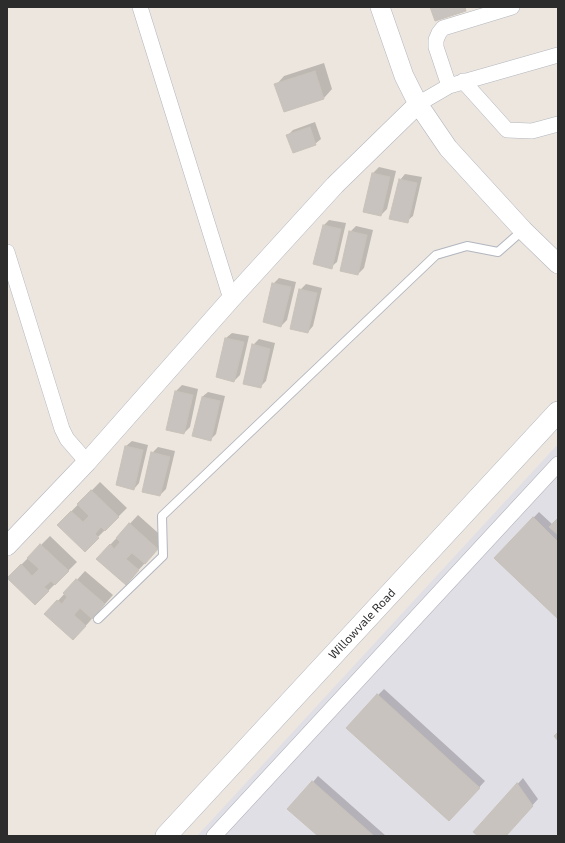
<!DOCTYPE html>
<style>
body{margin:0}
#map{position:relative;width:565px;height:843px;overflow:hidden;background:#ede6df;font-family:"Exo 2",sans-serif}
canvas{display:block}
.frame{position:absolute;inset:0;border:8px solid #2c2c2c;pointer-events:none}
</style>
<div id="map">
<canvas width="565" height="843"></canvas>
<div class="frame"></div>
</div>
<script>
const g = document.querySelector('canvas').getContext('2d');
g.lineJoin = 'round';
function fillPath(path, color) { g.fillStyle = color; g.fill(path, 'evenodd'); }
const shape = rows => new Path2D(rows.map(r => 'M' + r).join(''));
function stroke(path, color, width, dash) { g.strokeStyle = color; g.lineWidth = width; g.lineCap = dash ? 'butt' : 'round'; g.setLineDash(dash || []); g.stroke(path); }
function label(font, color, halo, rows, align = 'center') {
  g.font = font + ' "Exo 2",sans-serif'; g.lineWidth = 4; g.setLineDash([]); g.textBaseline = 'middle'; g.strokeStyle = halo; g.fillStyle = color; for (const [text, x, y, turn = 0] of rows) {
    g.save(); g.translate(x, y); g.rotate((+turn || 0) * Math.PI / 180); g.textAlign = isNaN(turn) ? turn : align; if (halo) g.strokeText(text, 0, 0); g.fillText(text, 0, 0); g.restore();
  }
}
fillPath(shape([
 [558,444,558,836,197,836]
]), '#e1dfe6');
fillPath(shape([
 [324,63,332,89,324,98,284,111,276,85,284,76],
 [315,122,321,139,315,144,288,135,293,130],
 [379,167,396,171,387,209,381,215,364,211,373,173],
 [405,174,422,177,413,216,407,221,400,180],
 [329,220,346,223,337,262,331,267,324,225],
 [356,226,373,230,364,268,358,274,350,232],
 [279,278,296,282,287,320,281,326,273,284],
 [306,284,322,288,313,326,308,332,300,290],
 [232,333,249,336,240,375,234,381,226,338],
 [259,339,275,343,266,381,260,387,253,345],
 [182,385,198,389,190,427,184,433,167,429,176,391],
 [208,392,225,396,216,434,210,440,202,397],
 [132,441,148,445,139,483,134,489,126,446],
 [158,447,175,451,166,489,160,495,152,453],
 [100,482,127,508,85,550,58,525],
 [539,512,553,525,558,520,558,618,495,558],
 [138,515,166,540,134,575,110,545],
 [50,536,77,562,35,604,8,578],
 [85,571,113,595,82,630,46,614],
 [384,689,485,781,455,814,378,695],
 [318,776,386,836,319,836,313,782],
 [523,778,538,799,505,836,480,836,475,832]
]), '#0003');
const building = shape([
 [430,7,465,7,466,11,435,21,430,7],
 [315,71,324,99,284,112,274,84,315,71],
 [310,127,316,145,293,153,286,135,310,127],
 [372,173,390,177,381,216,363,212,372,173],
 [399,179,417,183,408,223,389,219,399,179],
 [323,225,341,229,332,269,313,264,323,225],
 [349,231,367,235,358,275,340,271,349,231],
 [272,283,291,287,281,327,263,322,272,283],
 [299,289,317,293,308,333,290,329,299,289],
 [225,338,244,342,234,382,216,377,225,338],
 [252,344,270,349,261,388,243,384,252,344],
 [175,391,193,395,184,434,166,430,175,391],
 [202,397,220,401,211,441,192,436,202,397],
 [125,446,143,450,134,490,116,485,125,446],
 [151,452,170,457,160,496,142,492,151,452],
 [91,490,119,517,105,531,101,527,95,534,99,538,85,552,57,525,71,511,83,522,89,516,77,504,91,490],
 [533,517,558,542,558,619,494,558,533,517],
 [558,518,558,535,549,527,558,518],
 [129,523,158,549,145,564,132,553,126,559,139,570,126,585,96,559,110,544,114,549,120,542,116,538,129,523],
 [40,544,69,571,55,585,51,581,44,587,49,591,35,605,7,578,21,564,32,576,39,569,27,558,40,544],
 [76,579,105,604,92,619,80,608,74,615,86,626,73,640,44,614,57,600,62,604,67,597,63,593,76,579],
 [377,694,480,788,449,821,346,728,377,694],
 [558,732,558,741,554,736,558,732],
 [312,781,374,836,318,836,287,809,312,781],
 [517,783,533,806,506,836,478,836,473,832,517,783]
]);
fillPath(building, '#c8c3be');
stroke(building, '#c8c2b9', 1);
const service = shape([
 [98,619,163,556,162,516,436,255,467,246,498,252,523,230]
]);
const minor = shape([
 [140,7,231,299],
 [463,81,507,130,532,131,558,124],
 [449,86,436,47,436,40,439,33,443,28,512,7],
 [418,104,449,86,558,55],
 [7,252,62,429,67,439,87,462],
 [214,836,558,464]
]);
const tertiary = shape([
 [380,7,404,76,418,104,448,148,523,230,558,264],
 [7,546,87,462,231,299,335,185,418,104]
]);
const secondary = shape([
 [166,836,558,412]
]);
stroke(service, '#b2b6be', 10);
stroke(minor, '#b2b6be', 16);
stroke(tertiary, '#b2b6be', 20);
stroke(secondary, '#b2b6be', 22);
stroke(service, '#fff', 8);
stroke(minor, '#fff', 15);
stroke(tertiary, '#fff', 19);
stroke(secondary, '#fff', 21);
label('12px', '#2c2c2c', '#fff', [
 ["Willowvale Road",362,624,-47]
]);
</script>
